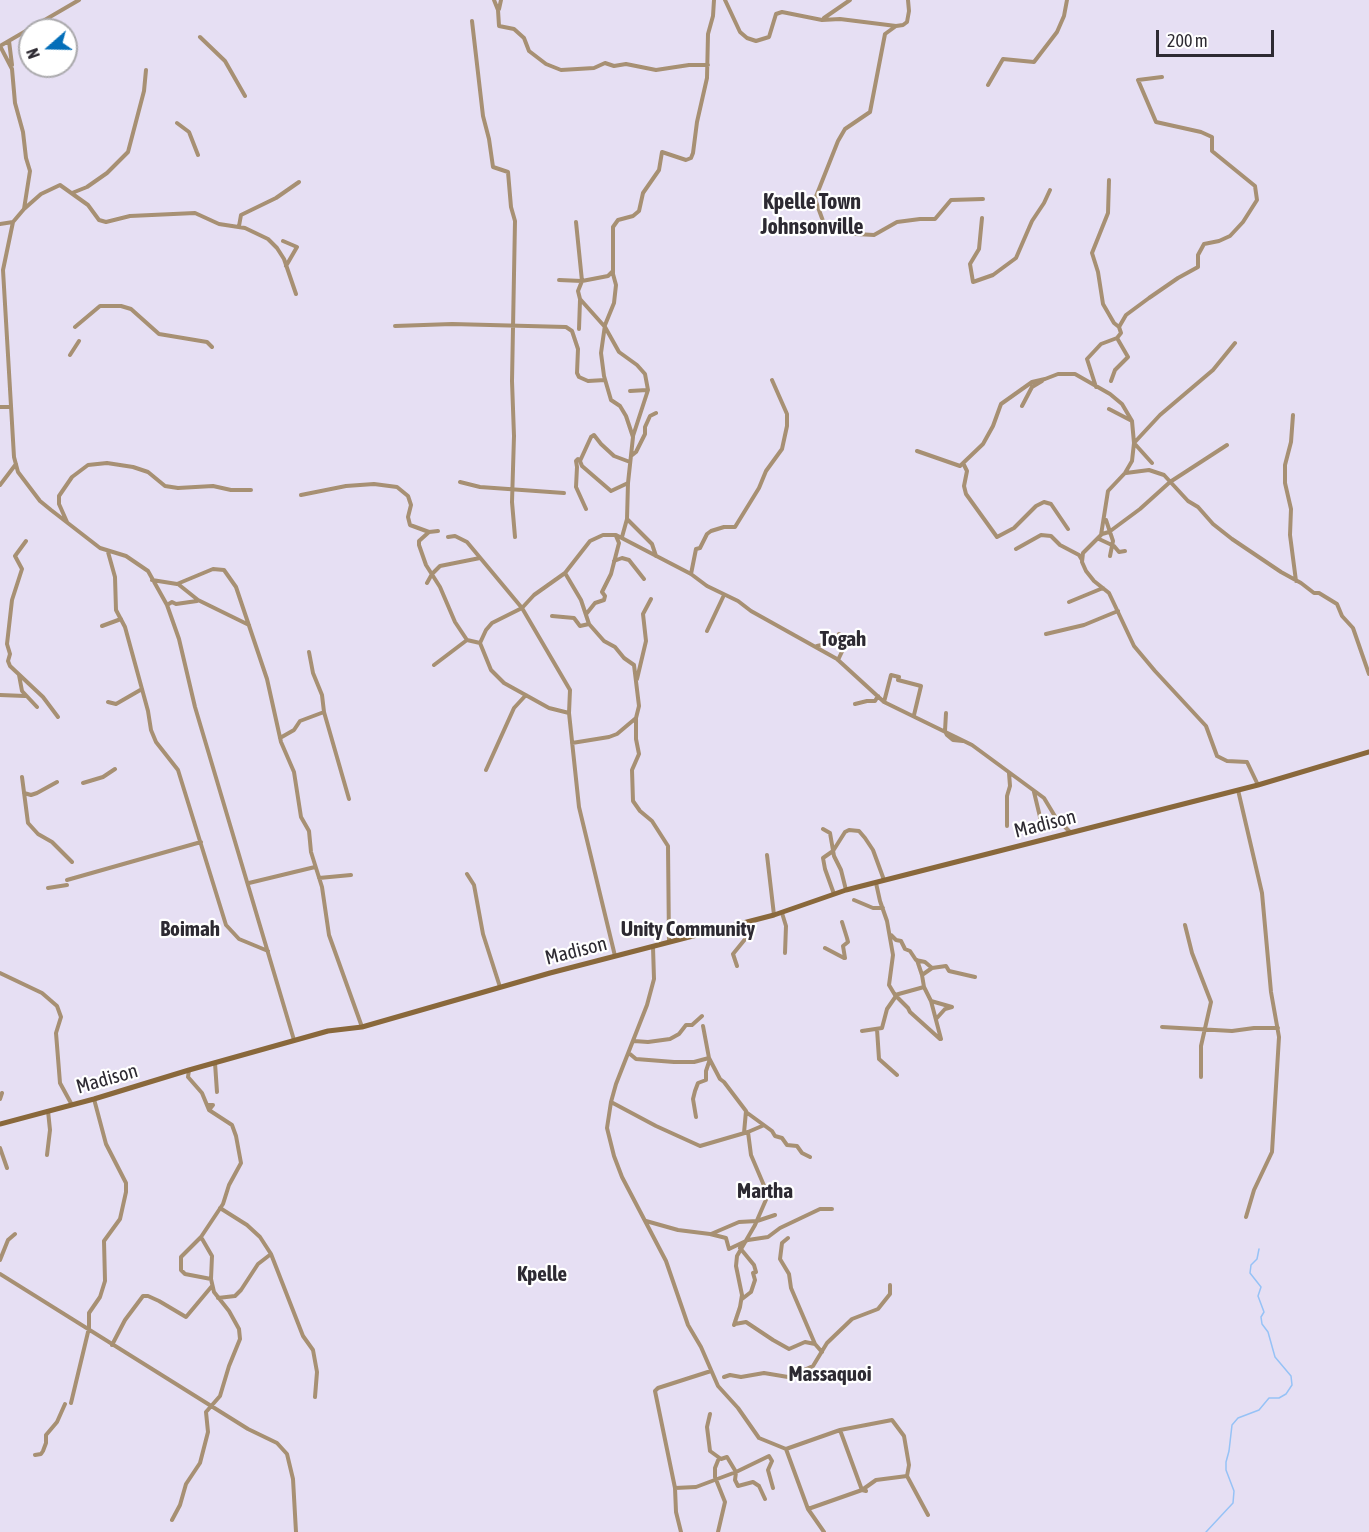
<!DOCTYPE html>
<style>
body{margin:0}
#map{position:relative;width:1369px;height:1532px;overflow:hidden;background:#e6dff3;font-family:"Asap Condensed",sans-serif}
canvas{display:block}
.north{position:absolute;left:18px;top:18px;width:60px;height:60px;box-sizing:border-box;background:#fff;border:2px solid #abaaad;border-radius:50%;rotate:250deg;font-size:16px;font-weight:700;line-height:24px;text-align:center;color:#2d2a32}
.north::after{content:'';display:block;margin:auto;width:21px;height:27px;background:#036eb9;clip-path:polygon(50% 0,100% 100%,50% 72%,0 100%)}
.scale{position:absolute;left:1156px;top:30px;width:118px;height:27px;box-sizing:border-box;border:3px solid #2d2a32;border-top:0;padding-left:8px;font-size:18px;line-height:21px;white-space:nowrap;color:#2d2a32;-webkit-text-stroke:4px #fff;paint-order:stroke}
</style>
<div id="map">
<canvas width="1369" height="1532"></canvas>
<div class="north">N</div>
<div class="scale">200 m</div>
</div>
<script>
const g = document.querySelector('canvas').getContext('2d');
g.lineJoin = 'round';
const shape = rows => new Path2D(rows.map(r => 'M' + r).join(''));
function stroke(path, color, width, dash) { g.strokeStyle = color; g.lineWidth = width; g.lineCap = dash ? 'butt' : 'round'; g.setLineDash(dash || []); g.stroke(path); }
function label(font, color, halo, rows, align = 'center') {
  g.font = font + ' "Asap Condensed",sans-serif'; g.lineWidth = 4.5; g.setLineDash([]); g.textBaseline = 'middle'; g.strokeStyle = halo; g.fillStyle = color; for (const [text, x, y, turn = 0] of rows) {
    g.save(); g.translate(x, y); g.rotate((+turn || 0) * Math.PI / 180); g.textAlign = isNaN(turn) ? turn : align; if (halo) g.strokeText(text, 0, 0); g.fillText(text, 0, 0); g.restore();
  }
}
stroke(shape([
 [1206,1532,1233,1503,1234,1491,1226,1470,1226,1462,1229,1451,1232,1425,1238,1418,1259,1410,1269,1398,1279,1398,1286,1394,1292,1385,1291,1376,1275,1357,1268,1332,1262,1324,1261,1317,1264,1312,1258,1296,1261,1287,1250,1273,1251,1265,1257,1259,1259,1249]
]), '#96c2f6', 1.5);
stroke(shape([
 [494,0,498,10,499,26,514,29,524,38,529,51,546,64,561,70,594,68,605,63,614,66,626,64,656,70,689,65,708,65],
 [725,0,740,32,747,38,756,41,769,37,776,14,782,12,822,20,840,19,896,26,903,25,907,22,909,11,908,0],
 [499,9,501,0],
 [824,18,850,0],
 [472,21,483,116,489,139,493,167,508,172,511,207,515,221,512,381,514,436,512,502,515,537],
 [896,26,885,34,870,112,845,129,838,141,815,199,823,221,836,231,856,234,874,235,897,222,920,219,935,219,951,200,983,199],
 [200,37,225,61,245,96],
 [9,41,12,65],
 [988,85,1003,59,1034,62,1057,32,1064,16,1067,0],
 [177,123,189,132,198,155],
 [72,193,87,187,107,173,128,152,144,91,146,70],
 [24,209,30,171,26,158,23,132,15,103,12,69,0,46,79,0],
 [982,218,979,249,970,264,973,282,993,275,1016,258,1032,221,1044,203,1050,190],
 [13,222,3,270,14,457,18,472,40,501,51,510,100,548,126,556,148,571,167,605,179,639,195,707,294,1040],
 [0,224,13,222,24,209,41,194,60,185,88,205,99,220,106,222,130,216,195,213,219,224,245,228,268,239,277,248,284,259,296,294],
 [239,226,241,215,276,198,299,182],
 [283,241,297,247,286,266],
 [613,271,608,276,582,281,578,291,580,299,605,327,619,352,637,365,645,374,648,390,633,436],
 [559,280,582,281,576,222],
 [395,326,452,324,566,327,572,331,578,349,577,373,579,377,588,381,605,380],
 [75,327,100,306,121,306,131,309,159,334,207,342,212,347],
 [1119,327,1126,315,1149,298,1178,278,1198,267,1198,255,1204,244,1219,241,1230,236,1243,222,1257,200,1255,186,1212,151,1212,137,1201,132,1156,122,1138,80,1162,77],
 [579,329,580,300],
 [70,355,79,341],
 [1111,381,1115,370,1128,357,1117,338],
 [1096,387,1087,359,1101,344,1117,338,1121,333,1119,327,1114,323,1103,304,1098,272,1092,253,1108,213,1109,180],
 [630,391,647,390],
 [1022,406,1032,387,1042,381],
 [0,407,11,407],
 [1109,409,1132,421],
 [1293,415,1291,442,1285,465,1285,483,1291,509,1290,535,1296,581],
 [917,451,960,466,983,444,993,426,1001,404,1032,382,1045,379,1058,374,1075,374,1110,394,1122,404,1132,421,1134,443,1132,461,1125,473,1108,491,1101,535,1083,553,1082,562,1086,571,1094,581,1109,593,1134,646,1155,671,1206,726,1217,756,1227,761,1247,762,1258,785],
 [631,456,636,452,645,434,645,427,650,416,656,413],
 [579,460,578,459,576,461,577,467,576,487,586,509],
 [963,463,967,471,964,486,966,494,997,537,1014,528,1036,506,1044,502,1051,504,1068,529],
 [1152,463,1134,443,1160,415,1213,370,1235,343],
 [1126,473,1149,470,1164,475,1188,501,1198,507,1213,524,1232,539,1281,572,1301,583,1314,593,1319,593,1337,604,1342,616,1353,628,1369,674],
 [460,482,480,487,564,493],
 [628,483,611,491,582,466,580,461,591,437,594,435,601,444,614,456,630,462],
 [0,485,16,464],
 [301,495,346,486,374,484,397,487,408,496,411,505,408,517,410,525,429,532,438,531],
 [627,519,628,483,633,437,626,416,620,406,611,400,604,376,601,353,605,325,614,303,616,285,613,274,613,227,618,220,633,216,639,211,643,193,659,170,662,152,686,160,691,158,693,153,697,122,707,78,708,34,713,16,714,0],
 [1106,520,1113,541,1110,556],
 [67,522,59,504,59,496,72,477,88,465,107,463,133,467,148,472,165,486,178,488,213,486,231,490,251,490],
 [429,532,419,541,419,545,426,565,440,587,455,622,467,640,480,643],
 [1102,534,1109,532,1140,509,1170,482,1227,445],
 [448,537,455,536,467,542,522,608,492,623,486,630,480,643,491,670,504,683,549,708,569,713],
 [622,537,627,519,652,544,656,556],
 [1099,539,1114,546,1119,552,1125,551],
 [26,541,15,556,22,569,12,600,7,644,10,654,8,661,10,666,43,697,58,717],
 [1016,549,1041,535,1051,536,1060,545,1079,555,1082,560],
 [108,552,115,577,116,610,125,627,148,711,151,730,156,742,178,770,226,925,239,939,268,951],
 [614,561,622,558,629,560,644,579],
 [565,573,534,595,522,608,570,690,569,713,579,807,615,956],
 [691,574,696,549,700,548,707,534,711,531,724,527,735,527,759,488,766,471,782,449,787,426,787,414,772,380],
 [152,580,177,584,213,569,224,570,236,587,267,679,281,742,294,772,301,817,309,831,311,852,322,887,329,935,362,1027],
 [427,583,432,574,440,566,480,558],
 [178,584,198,600,249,625],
 [1069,602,1103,588],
 [167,605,172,602,176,604,197,601],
 [587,613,595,603,604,600,605,596,602,592,611,574,619,543,616,536],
 [552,616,574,618,580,626,589,624],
 [102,626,121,619],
 [707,631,724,595],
 [1046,634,1084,625,1118,611],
 [817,646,836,642,839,634,848,639,838,660],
 [309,652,313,673,322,695,324,712,349,799],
 [434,665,467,640],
 [19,675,22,691,37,707],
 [637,679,646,641,643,614,651,599],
 [0,695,25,696],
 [108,702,116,704,142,689],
 [884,702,891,675,899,677,898,680,921,686,914,715],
 [855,704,867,701,875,701,878,696],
 [946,713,945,731,947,735,953,740,963,741],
 [636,718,636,739,639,754,632,770,633,801,640,811,652,821,668,846,669,942],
 [280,738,294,730,300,721,324,712],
 [572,743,609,737,617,734,636,718,639,706,634,665,624,658,615,647,604,641,589,624,581,600,565,573,590,541,603,535,616,535,691,574,707,586,738,601,751,611,837,659,884,702,972,745,1044,798,1056,818,1070,832],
 [486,770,514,708,526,695],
 [22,777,28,823,38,834,52,842,72,862],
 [83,783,103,777,115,769],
 [1238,790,1262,893,1271,992,1279,1037,1272,1152,1254,1190,1246,1217],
 [1034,792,1041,821,1040,829],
 [24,793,31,795,37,793,57,782],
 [1007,826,1007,796,1010,786,1009,773],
 [823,829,830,833,834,856,841,870,846,890],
 [767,855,774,915],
 [467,874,474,885,483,934,500,987],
 [319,878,351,875],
 [67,880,201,842],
 [249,883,315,867],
 [876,883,880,901,887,921,893,955,889,985,895,995,924,987,931,1001,941,1039],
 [48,888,67,885],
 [834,894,825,869,823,858,833,851,845,832,849,830,859,831,865,838,873,850,884,880],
 [854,900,873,908,883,908],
 [782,913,786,926,785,953],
 [842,922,847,938,848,942,843,946,845,958],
 [1185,925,1192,953,1211,1002,1201,1046,1201,1077],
 [891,935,896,940,901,941,905,949,910,951,916,960,925,962,932,968],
 [653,947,654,979,647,1005,616,1084,611,1102,607,1128,614,1156,622,1177,666,1261,688,1325,701,1347,718,1386,738,1408,759,1438,786,1449,808,1509,824,1532],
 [825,948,844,958],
 [917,960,922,975],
 [737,966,733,954,746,938,747,923],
 [0,973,42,993,57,1006,61,1017,56,1033,60,1083,72,1105],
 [924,987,922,975,932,968,946,966,949,971,975,977],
 [895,995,908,1008,910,1012,940,1039],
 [931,1001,952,1007,945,1009,936,1019],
 [1162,1027,1232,1031,1254,1028,1278,1028],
 [877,1029,879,1059,897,1075],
 [862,1031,882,1028,887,1009,896,996],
 [634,1041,648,1042,670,1039,679,1034,686,1025,692,1025,702,1016],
 [630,1054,636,1059,674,1062,694,1062,709,1058,703,1026],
 [709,1058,720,1079,724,1082,746,1111,744,1133],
 [215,1063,217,1092],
 [0,1099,2,1093],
 [611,1102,656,1126,700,1146,748,1132,751,1155,768,1195,755,1225,737,1256,736,1266,742,1295,740,1307,734,1325],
 [207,1105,213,1105,209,1110],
 [746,1112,772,1131,775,1136,782,1138,787,1145,797,1146,802,1153,810,1157],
 [696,1117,693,1099,695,1091,698,1083,706,1080,706,1071,709,1062],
 [748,1132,762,1126],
 [0,1148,7,1168],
 [47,1155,50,1130,48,1111],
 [220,1208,247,1225,260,1237,271,1254],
 [646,1221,678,1230,710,1234,726,1238,729,1249,748,1240,768,1237,780,1228,820,1209,832,1209],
 [711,1234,739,1222,757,1221,775,1215],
 [201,1237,181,1257,181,1270,185,1274,211,1279],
 [788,1238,782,1243,780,1259,789,1274,791,1288,815,1344],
 [740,1248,754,1265,756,1272,753,1273,755,1280,751,1292,742,1299],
 [0,1260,8,1240,15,1234],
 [0,1274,248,1429,277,1443,287,1454,293,1479,296,1532],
 [218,1298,235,1296,241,1290,258,1264,271,1254,303,1336,313,1350,317,1372,315,1397],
 [735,1324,746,1322,773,1340,789,1349,805,1342,815,1344,822,1352],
 [112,1345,125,1320,143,1296,148,1296,159,1301,186,1317,212,1286],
 [724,1377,730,1375,741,1377,764,1373,788,1377,813,1366,827,1343,852,1319,878,1309,890,1294,890,1285],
 [71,1403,89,1328,89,1313,100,1297,105,1281,104,1241,120,1219,126,1192,126,1183,106,1144,94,1099],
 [710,1414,707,1427,710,1451,721,1459,727,1457,736,1472,735,1480,738,1486,753,1482,759,1486,765,1499],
 [840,1430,862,1490,866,1491],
 [786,1449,840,1430,892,1420,904,1436,909,1465,907,1476],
 [35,1455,41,1454,43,1451,46,1443,46,1435,57,1422,65,1404],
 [675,1488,696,1487,736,1472,769,1456,772,1461,768,1470,773,1488],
 [808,1509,862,1490,876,1480,907,1476,928,1515],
 [172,1520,180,1505,186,1484,200,1463,208,1432,206,1412,220,1396,229,1366,240,1339,239,1329,229,1311,214,1292,211,1279,212,1256,201,1237,223,1204,229,1185,241,1163,236,1136,232,1125,209,1110,202,1093,188,1077,189,1070],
 [681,1532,676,1512,675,1488,655,1391,658,1388,711,1371],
 [718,1532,725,1502,715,1477,715,1468,719,1458]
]), '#a79073', 4);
stroke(shape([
 [0,1124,94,1099,189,1070,328,1031,362,1027,550,973,774,915,846,890,1258,785,1369,752]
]), '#89683b', 5);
label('20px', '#2d2a32', '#fff', [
 ["Madison",1045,824,-14],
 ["Madison",576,951,-14],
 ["Madison",107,1079,-16]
]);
label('bold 21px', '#2d2a32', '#fff', [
 ["Togah",843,639],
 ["Boimah",190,929],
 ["Unity Community",688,929],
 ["Martha",765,1191],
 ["Kpelle",542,1274],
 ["Massaquoi",830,1374]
]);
label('bold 22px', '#2d2a32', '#fff', [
 ["Kpelle Town",812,202],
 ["Johnsonville",812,227]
]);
</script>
